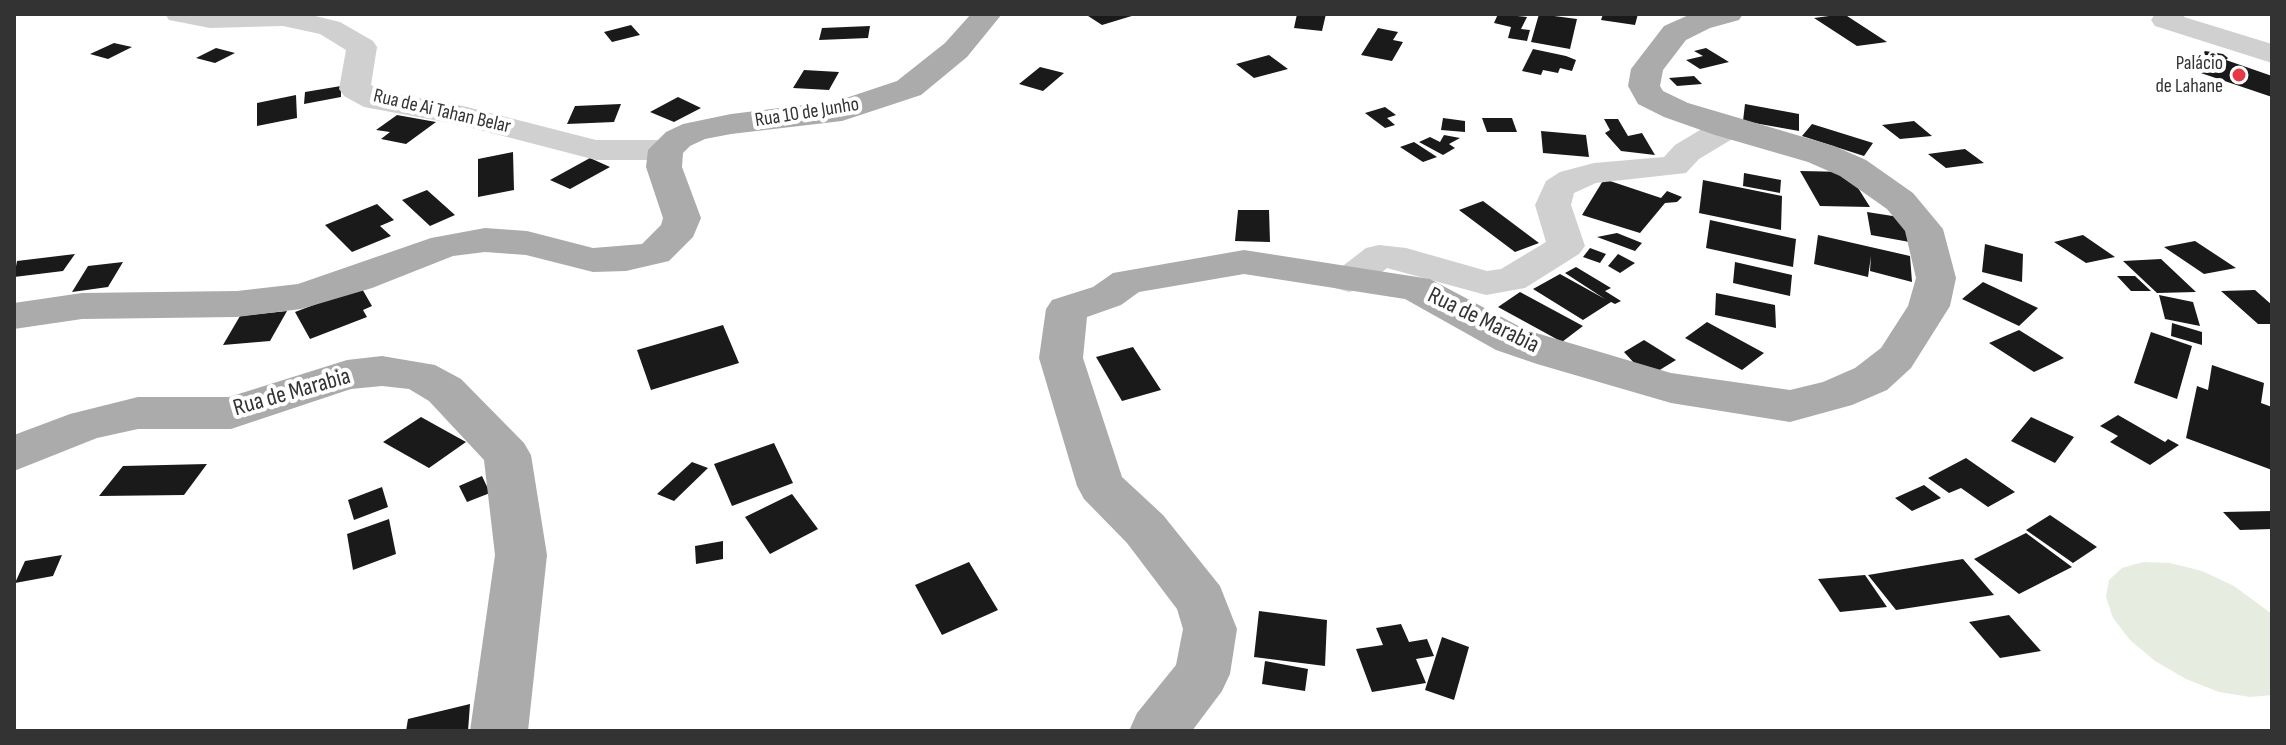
<!DOCTYPE html>
<meta charset="utf-8">
<style>
body{margin:0}
#map{position:relative;width:2286px;height:745px;overflow:hidden;background:#fff;font-family:"Sofia Sans Condensed",sans-serif}
canvas{display:block}
.frame{position:absolute;inset:0;border:16px solid #333;pointer-events:none}
</style>
<div id="map">
<canvas width="2286" height="745"></canvas>
<div class="frame"></div>
</div>
<script>
const g = document.querySelector('canvas').getContext('2d');
g.lineJoin = 'round';
function fillPath(path, color) { g.fillStyle = color; g.fill(path, 'evenodd'); }
const shape = rows => new Path2D(rows.map(r => 'M' + r).join(''));
function stroke(path, color, width, dash) { g.strokeStyle = color; g.lineWidth = width; g.lineCap = dash ? 'butt' : 'round'; g.setLineDash(dash || []); g.stroke(path); }
function label(font, color, halo, rows, align = 'center') {
  g.font = font + ' "Sofia Sans Condensed",sans-serif'; g.lineWidth = 8; g.setLineDash([]); g.textBaseline = 'middle'; g.strokeStyle = halo; g.fillStyle = color; for (const [text, x, y, turn = 0] of rows) {
    g.save(); g.translate(x, y); g.rotate((+turn || 0) * Math.PI / 180); g.textAlign = isNaN(turn) ? turn : align; if (halo) g.strokeText(text, 0, 0); g.fillText(text, 0, 0); g.restore();
  }
}
fillPath(shape([
 [2143,562,2170,563,2202,571,2234,586,2272,614,2272,695,2250,697,2219,692,2186,679,2155,661,2130,640,2113,618,2106,597,2109,580,2122,568]
]), '#e6ecdf');
fillPath(shape([
 [1085,14,1135,14,1135,15,1102,25],
 [1297,14,1326,14,1322,31,1294,28],
 [1498,14,1527,17,1521,29,1530,30,1527,41,1508,38,1511,27,1494,23],
 [1539,14,1577,19,1570,49,1531,42],
 [1603,14,1638,14,1635,25,1601,20],
 [1844,14,1887,42,1857,46,1814,18],
 [631,25,640,35,612,42,604,32],
 [870,26,868,38,819,40,822,28],
 [1378,28,1398,32,1393,40,1403,42,1392,61,1361,55],
 [114,43,132,47,108,59,90,54],
 [216,48,235,53,215,63,196,58],
 [1706,48,1729,62,1700,69,1686,60,1703,56,1694,51],
 [1533,49,1566,56,1576,60,1572,71,1560,68,1558,73,1543,70,1541,75,1522,71],
 [2205,51,2223,54,2228,58,2226,60,2272,76,2272,97,2183,67,2186,64,2201,67,2212,59,2203,54],
 [1269,55,1288,69,1254,78,1236,64],
 [1040,67,1064,73,1043,91,1019,84],
 [804,70,839,72,829,90,793,88],
 [1694,76,1702,84,1677,86,1669,78],
 [341,86,341,97,304,104,305,92],
 [296,95,297,118,257,126,257,103],
 [678,97,701,108,674,122,650,112],
 [621,104,614,122,567,124,575,106],
 [1745,104,1799,114,1799,131,1743,121],
 [1385,107,1396,115,1387,118,1395,125,1385,128,1365,113],
 [397,115,436,122,406,144,381,139,390,132,376,130],
 [1443,118,1465,121,1465,132,1441,130],
 [1482,118,1512,118,1517,132,1487,132],
 [1604,119,1618,119,1628,136,1642,133,1655,155,1621,151,1605,133,1610,130],
 [1914,121,1932,136,1900,139,1882,125],
 [1812,124,1873,143,1864,156,1802,136],
 [1541,131,1586,135,1589,157,1543,153],
 [1444,135,1460,138,1449,144,1455,148,1443,155,1419,142,1430,137,1440,142],
 [1414,142,1437,157,1423,162,1400,147],
 [1965,149,1984,163,1946,168,1928,154],
 [513,152,514,190,478,197,478,159],
 [590,158,610,167,570,189,550,180],
 [1800,171,1848,172,1870,207,1820,206],
 [1744,173,1781,180,1780,193,1743,186],
 [1604,179,1661,198,1667,191,1682,197,1677,202,1665,203,1640,233,1582,215],
 [1703,180,1782,196,1781,230,1699,213],
 [427,190,455,215,430,226,402,200],
 [1483,201,1539,243,1515,252,1459,210],
 [377,204,394,220,380,226,391,236,352,252,325,225],
 [1238,210,1269,210,1270,242,1235,241],
 [1867,212,1899,217,1915,243,1871,235],
 [1710,220,1796,239,1793,267,1706,248],
 [1617,233,1642,243,1635,251,1597,237],
 [1818,235,1910,256,1912,282,1870,271,1871,256,1868,277,1814,264],
 [2083,235,2115,257,2086,263,2054,242],
 [2195,241,2236,268,2204,274,2164,247],
 [1985,244,2023,254,2022,282,1982,272],
 [1590,248,1606,254,1600,263,1583,257],
 [75,254,63,271,14,277,17,261],
 [1618,254,1635,263,1620,273,1608,266],
 [2161,259,2196,292,2157,293,2123,261],
 [123,262,108,287,72,292,88,266],
 [1735,262,1792,275,1790,296,1733,283],
 [1576,267,1611,288,1605,291,1621,301,1615,304,1611,302,1583,320,1533,289,1560,274,1605,299,1565,273],
 [2117,276,2135,276,2151,291,2131,291],
 [1983,282,2038,308,2019,326,1962,299],
 [361,287,372,306,363,310,367,317,310,339,295,312],
 [2255,290,2272,305,2272,324,2258,324,2221,291],
 [1520,292,1583,326,1562,342,1498,307],
 [1716,293,1775,305,1776,328,1715,315],
 [2159,295,2193,302,2200,326,2165,319],
 [287,311,270,341,223,345,240,316],
 [1707,322,1764,353,1742,370,1685,338],
 [2172,323,2202,332,2202,345,2171,336],
 [723,325,739,363,651,390,637,350],
 [2019,330,2064,358,2034,372,1989,343],
 [2151,332,2192,346,2177,399,2134,383],
 [1644,340,1676,360,1658,371,1635,364,1624,352],
 [1133,347,1161,390,1122,401,1096,357],
 [2212,365,2264,383,2261,403,2272,407,2272,470,2186,438,2197,386,2208,390],
 [2118,415,2165,442,2168,439,2179,445,2150,465,2110,442,2118,436,2100,426],
 [421,417,466,442,429,468,383,442],
 [2031,417,2074,437,2055,463,2011,441],
 [774,443,793,483,732,506,714,464],
 [1966,458,2015,492,1988,507,1961,488,1949,493,1928,478],
 [692,462,708,468,674,501,657,494],
 [207,464,184,495,99,496,123,466],
 [482,476,490,493,467,502,459,486],
 [1924,485,1941,498,1912,511,1895,498],
 [382,487,388,507,354,520,348,500],
 [792,494,818,529,770,554,745,517],
 [2272,511,2272,529,2240,530,2223,512],
 [2050,515,2097,547,2073,563,2026,530],
 [389,519,396,554,353,570,347,534],
 [2026,533,2072,567,2019,594,1974,559],
 [723,541,723,559,696,564,695,546],
 [62,555,53,576,15,583,25,561],
 [1963,559,1994,595,1896,610,1868,575],
 [969,562,998,610,942,635,915,585],
 [1865,575,1887,607,1840,612,1818,579],
 [1259,611,1327,620,1325,666,1254,657],
 [2009,615,2041,651,2000,658,1969,622],
 [1401,624,1409,642,1427,639,1434,656,1416,659,1426,683,1372,692,1356,649,1383,645,1376,628],
 [1442,637,1469,647,1454,700,1425,690],
 [1265,661,1308,669,1305,691,1262,684],
 [470,704,468,731,406,731,408,719]
]), '#1a1a1a');
fillPath(shape([
 [165,14,307,14,340,22,373,41,377,47,371,85,384,92,463,106,596,140,666,140,678,143,683,150,678,157,666,160,596,160,461,125,364,107,344,96,339,89,346,50,320,34,283,26,210,28,169,20,165,14],
 [2155,14,2185,14,2184,17,2272,44,2272,63,2155,26,2151,20,2155,14],
 [1727,118,1739,121,1743,128,1739,135,1699,159,1686,173,1596,183,1574,193,1571,205,1585,246,1579,254,1525,288,1486,295,1387,268,1363,288,1349,292,1335,288,1330,280,1335,272,1366,248,1379,245,1406,248,1487,271,1501,269,1546,242,1535,205,1546,181,1560,172,1594,163,1664,157,1675,145,1715,121,1727,118]
]), '#d0d0d0');
fillPath(shape([
 [971,14,1002,14,967,57,921,95,842,121,731,134,705,139,690,146,683,153,682,167,701,218,693,237,669,261,626,271,593,272,526,255,485,252,453,256,372,288,301,309,237,317,82,319,14,329,14,303,82,293,237,291,298,284,431,238,485,228,527,231,593,248,642,244,661,225,663,218,646,167,648,150,666,132,683,124,731,114,837,101,897,81,945,43,971,14],
 [1743,14,1739,20,1710,28,1686,40,1663,70,1660,86,1663,91,1688,103,1834,146,1866,160,1913,193,1943,229,1956,278,1950,306,1911,368,1887,390,1852,405,1790,422,1671,403,1537,364,1496,350,1405,299,1244,274,1139,292,1121,305,1087,317,1083,358,1122,477,1163,515,1220,586,1237,629,1230,674,1222,691,1192,731,1129,731,1137,713,1176,665,1183,629,1177,609,1127,543,1084,499,1077,486,1039,358,1046,309,1052,300,1093,287,1113,273,1244,250,1430,279,1526,330,1671,373,1790,390,1823,382,1855,368,1881,348,1908,306,1916,278,1905,231,1887,209,1840,176,1808,162,1715,135,1664,117,1638,104,1628,86,1631,69,1664,26,1691,14,1743,14],
 [382,356,435,365,461,379,524,443,531,455,547,555,528,731,470,731,495,555,484,460,429,401,409,389,382,386,351,389,231,429,138,429,97,438,14,471,14,435,70,414,138,397,229,397,347,360,382,356]
]), '#ababab');
for (const [x, y, r, color] of [
 [2239,75,8,"#e63946"]
]) { const dot = new Path2D(); dot.arc(x, y, r, 0, 2 * Math.PI); g.fillStyle = color; g.fill(dot); stroke(dot, '#fff', 3); }
label('20px', '#333', '#fff', [
 ["Palácio",2223,64],
 ["de Lahane",2223,87]
], 'right');
label('20px', '#333', '#fff', [
 ["Rua de Ai Tahan Belar",442,112,13],
 ["Rua 10 de Junho",807,113,-9]
]);
label('24px', '#333', '#fff', [
 ["Rua de Marabia",1483,321,26],
 ["Rua de Marabia",292,393,-16]
]);
</script>
